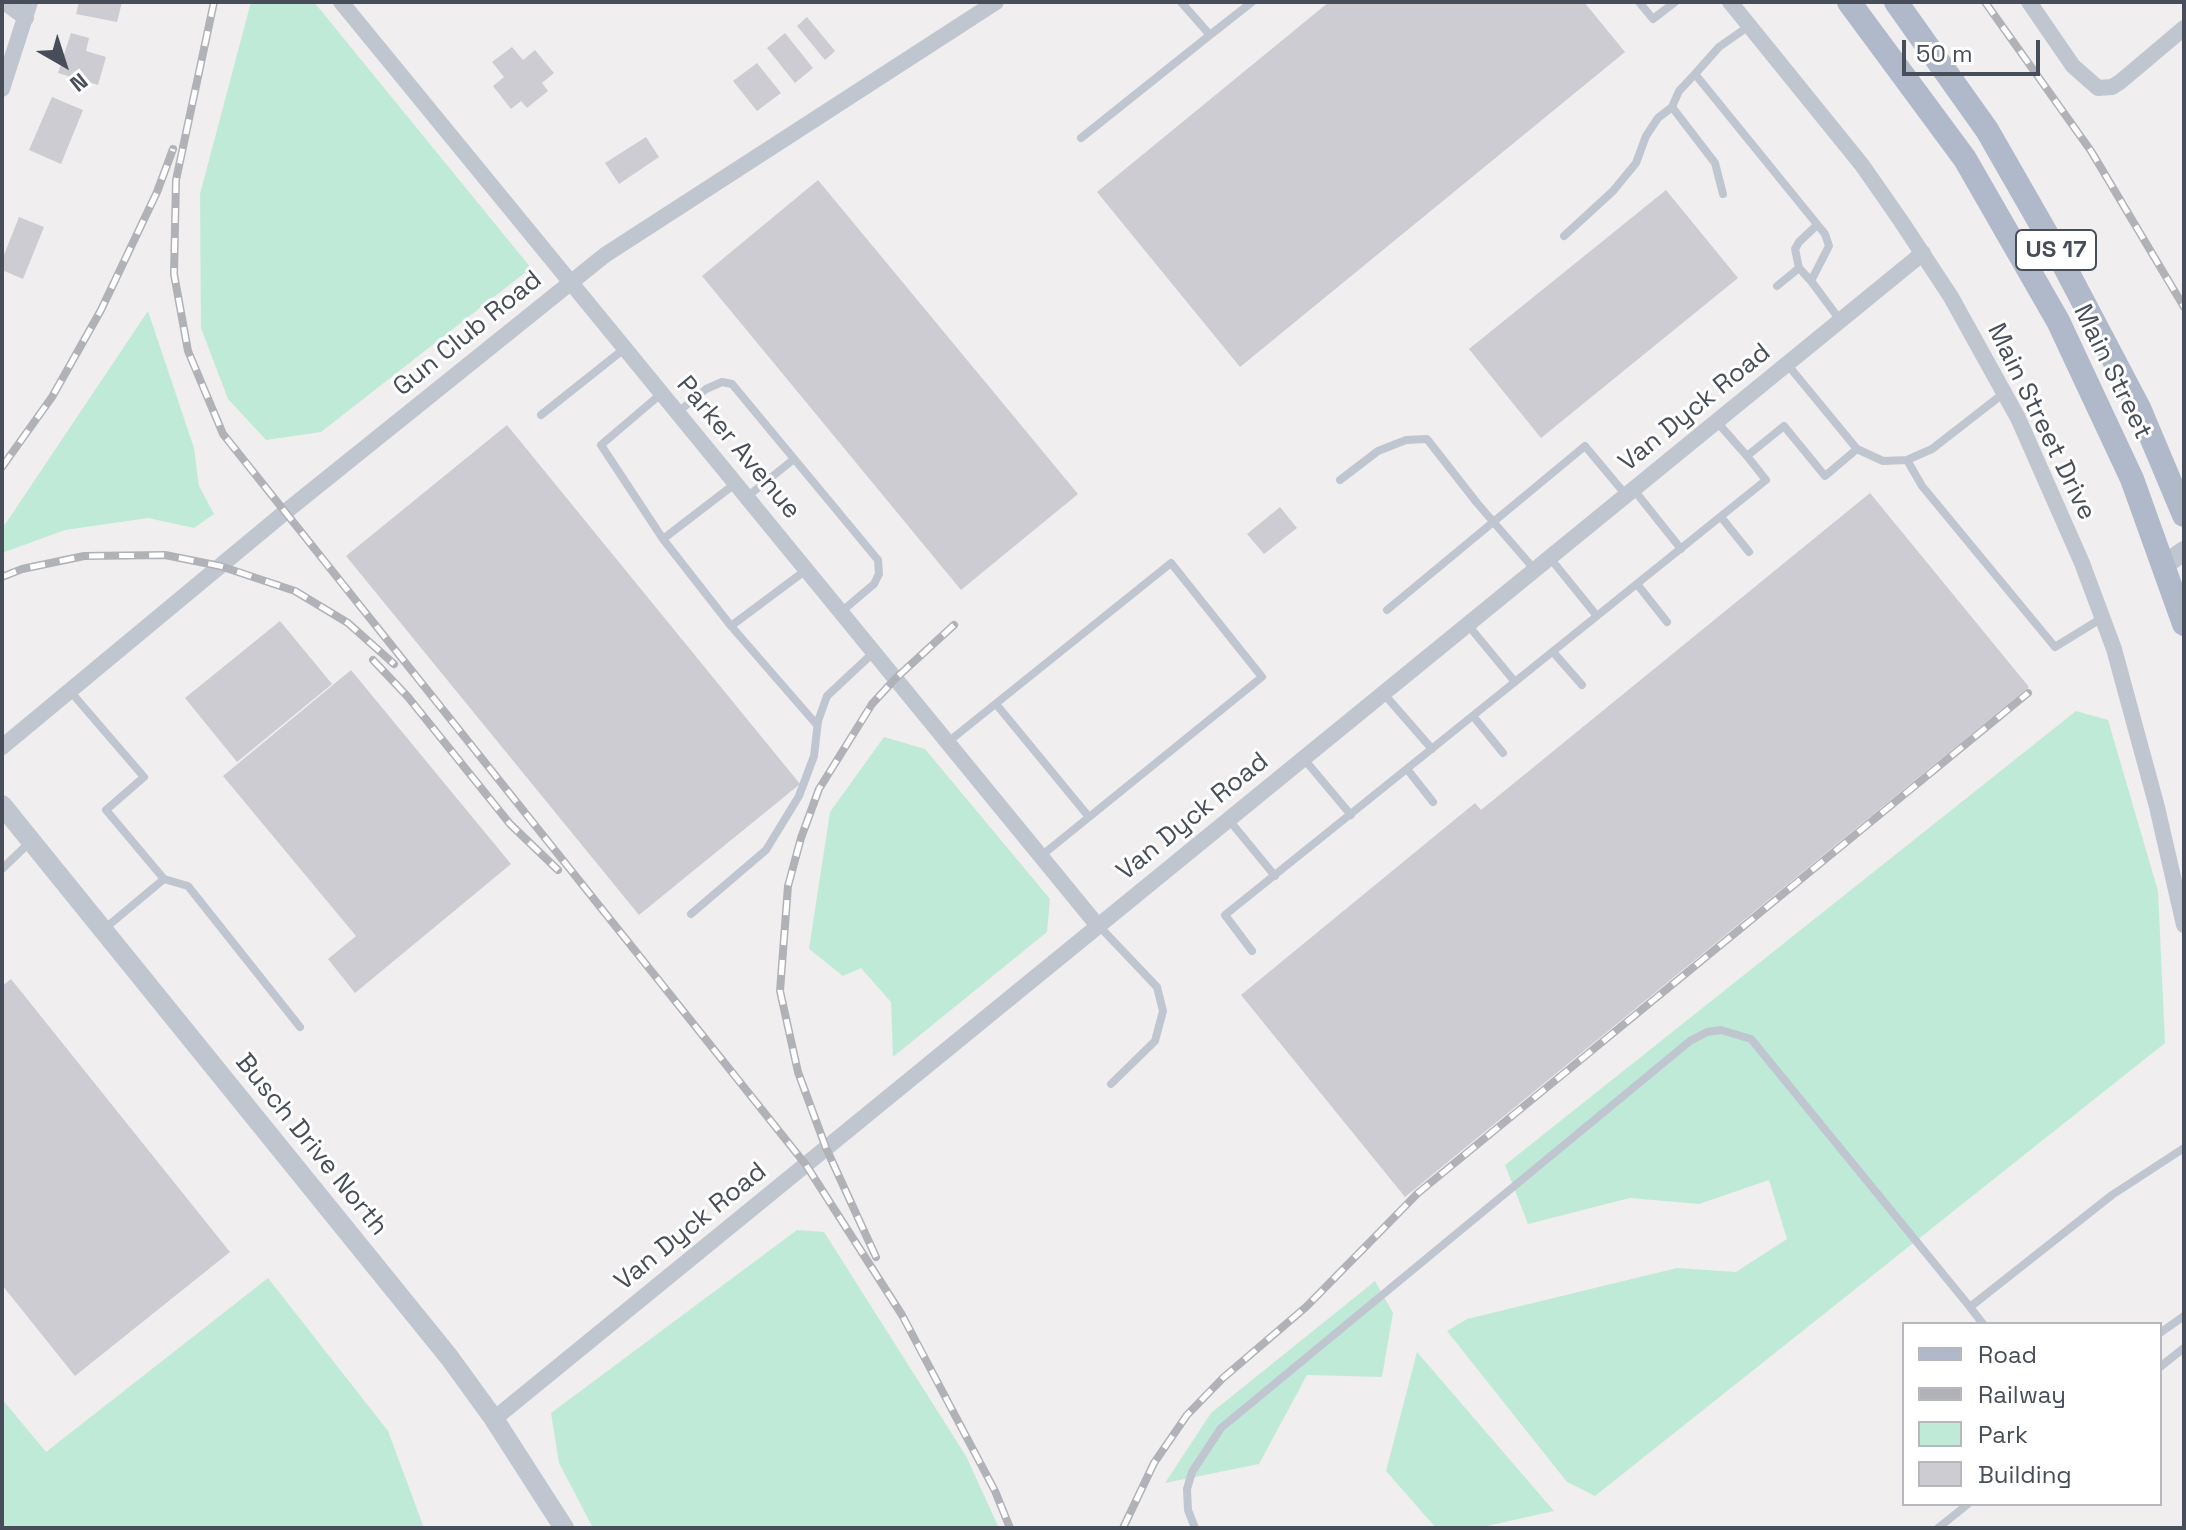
<!DOCTYPE html>
<style>
body{margin:0}
#map{position:relative;width:2186px;height:1530px;overflow:hidden;background:#f0eeee;font-family:"Space Grotesk",sans-serif}
canvas{display:block}
.frame{position:absolute;inset:0;border:4px solid #484e59;pointer-events:none}
.legend{position:absolute;left:1902px;top:1322px;width:260px;height:184px;box-sizing:border-box;background:#fff;border:2px solid #b6b8bd;margin:0;padding:10px 14px;list-style:none;font-size:24px;color:#484e59}
.legend li{display:flex;align-items:center;gap:16px;height:40px}
.legend b{width:40px;border:2px solid #b6b8bd}
.north{position:absolute;left:24px;top:24px;width:80px;height:80px;-webkit-text-stroke:6px #fff;paint-order:stroke;rotate:141deg;font-size:22px;font-weight:700;line-height:32px;text-align:center;color:#484e59}
.north::after{content:'';display:block;margin:auto;width:28px;height:36px;background:#484e59;clip-path:polygon(50% 0,100% 100%,50% 72%,0 100%)}
.scale{position:absolute;left:1902px;top:40px;width:138px;height:36px;box-sizing:border-box;border:4px solid #484e59;border-top:0;padding-left:10px;font-size:24px;line-height:28px;white-space:nowrap;color:#484e59;-webkit-text-stroke:6px #fff;paint-order:stroke}
</style>
<div id="map">
<canvas width="2186" height="1530"></canvas>
<div class="frame"></div>
<ul class="legend">
<li><b style="height:10px;background:#b0b9ca"></b>Road</li>
<li><b style="height:10px;background:#b1b2b8"></b>Railway</li>
<li><b style="height:22px;background:#c0ead8"></b>Park</li>
<li><b style="height:22px;background:#ccccd2"></b>Building</li>
</ul>
<div class="north">N</div>
<div class="scale">50 m</div>
</div>
<script>
const g = document.querySelector('canvas').getContext('2d');
g.lineJoin = 'round';
function fillPath(path, color) { g.fillStyle = color; g.fill(path, 'evenodd'); }
const shape = rows => new Path2D(rows.map(r => 'M' + r).join(''));
function stroke(path, color, width, dash) { g.strokeStyle = color; g.lineWidth = width; g.lineCap = dash ? 'butt' : 'round'; g.setLineDash(dash || []); g.stroke(path); }
function label(font, color, halo, rows, align = 'center') {
  g.font = font + ' "Space Grotesk",sans-serif'; g.lineWidth = 6; g.setLineDash([]); g.textBaseline = 'middle'; g.strokeStyle = halo; g.fillStyle = color; for (const [text, x, y, turn = 0] of rows) {
    g.save(); g.translate(x, y); g.rotate((+turn || 0) * Math.PI / 180); g.textAlign = isNaN(turn) ? turn : align; if (halo) g.strokeText(text, 0, 0); g.fillText(text, 0, 0); g.restore();
  }
}
fillPath(shape([
 [251,2,314,2,531,268,321,432,266,440,228,399,201,328,200,194],
 [148,311,194,448,199,486,214,514,194,528,148,518,65,530,2,553,2,529],
 [2076,711,2108,720,2158,891,2165,1043,1595,1496,1567,1482,1447,1331,1467,1319,1677,1268,1736,1272,1787,1239,1769,1180,1699,1204,1630,1198,1528,1224,1505,1165],
 [884,737,925,749,1050,899,1047,932,893,1057,891,1002,861,968,843,976,809,949,830,812],
 [797,1230,824,1232,966,1456,999,1528,593,1528,559,1463,551,1413],
 [268,1278,388,1431,424,1528,2,1528,2,1399,46,1452],
 [1375,1281,1393,1313,1382,1377,1307,1375,1259,1464,1165,1483,1211,1413],
 [1417,1352,1554,1511,1478,1528,1436,1528,1386,1471]
]), '#c0ead8');
fillPath(shape([
 [79,2,122,2,117,22,76,14],
 [1329,2,1584,2,1625,52,1240,367,1097,192],
 [807,17,835,51,825,60,797,26],
 [71,33,89,38,86,51,106,57,98,85,58,73],
 [785,33,813,68,795,83,767,48],
 [512,47,523,60,535,50,554,73,542,83,548,91,527,108,521,101,511,109,493,86,504,77,492,62],
 [757,63,781,93,757,111,733,81],
 [52,97,83,110,61,164,29,150],
 [646,137,659,157,619,184,605,163],
 [818,180,1078,494,961,590,702,276],
 [1666,190,1738,278,1541,438,1469,349],
 [19,217,44,227,23,279,2,270,2,260],
 [507,425,800,784,639,915,346,556],
 [1870,493,2029,687,1405,1197,1241,995,1475,803,1481,810],
 [1280,507,1297,528,1264,554,1247,534],
 [280,621,332,684,237,762,185,698],
 [351,670,511,864,355,993,328,959,356,936,223,776],
 [11,979,230,1252,75,1376,2,1285,2,986]
]), '#ccccd2');
stroke(shape([
 [1181,2,1210,35,1252,2],
 [1639,2,1653,19,1675,2],
 [1749,26,1719,47,1695,74,1825,234,1829,246,1811,281,1840,320],
 [1695,74,1679,91,1672,107,1715,163,1723,194],
 [1081,138,1210,35],
 [1564,236,1613,191,1636,163,1646,136,1658,118,1672,107],
 [1799,268,1795,249,1799,242,1817,225],
 [1777,286,1799,268,1811,281],
 [1787,364,1857,449,1883,461,1907,460,1932,449,2004,393],
 [662,393,601,445,663,539,731,626,817,725],
 [678,412,706,389,722,382,732,384,878,560,879,574,874,584,841,612],
 [541,415,624,349],
 [1717,422,1747,456],
 [1907,460,1922,486,2055,647,2102,618],
 [1340,480,1378,451,1406,440,1427,439,1477,503,1535,570],
 [1634,490,1681,549],
 [748,496,794,459],
 [1721,517,1749,552],
 [663,539,736,483],
 [1550,558,1597,616],
 [1637,584,1667,622],
 [1387,610,1585,446,1626,495],
 [1468,625,1515,682],
 [731,626,806,570],
 [1553,652,1582,685],
 [70,691,144,777,106,810,164,879,103,930],
 [1384,694,1432,749],
 [996,704,1089,817],
 [1473,716,1503,753],
 [948,742,1171,563,1262,677,1041,856],
 [1304,759,1351,815],
 [1407,769,1433,802],
 [1229,820,1275,876],
 [2,869,30,842],
 [164,879,188,886,300,1027],
 [691,914,766,850,799,796,814,756,818,721,827,696,873,653],
 [1099,926,1157,987,1163,1011,1155,1041,1111,1084],
 [1252,951,1225,915,1766,480,1747,456,1784,426,1825,476,1857,449],
 [1983,1324,1970,1307,2112,1195,2184,1148],
 [2160,1333,2184,1316],
 [2160,1367,2184,1348],
 [1195,1528,1188,1510,1187,1489,1192,1472,1221,1428,1690,1041,1707,1032,1721,1030,1751,1039,1970,1307],
 [1938,1528,1968,1504]
]), '#c0c6cf', 8);
stroke(shape([
 [4,2,26,18],
 [341,2,1098,926],
 [1730,2,1862,165,1901,221,1951,297,2018,418,2082,563,2114,649,2157,807,2184,925],
 [2029,2,2073,66,2098,88,2112,87,2120,82,2184,28],
 [2,89,30,2],
 [2,747,284,513,605,255,996,2],
 [494,1419,1923,253]
]), '#c0c6cf', 16);
stroke(shape([
 [2164,565,2184,551],
 [2,805,449,1357,494,1419,564,1528]
]), '#c0c6cf', 20);
stroke(shape([
 [1849,2,1965,159,2058,321,2132,479,2184,624],
 [1896,2,1987,130,2058,254,2139,408,2184,515]
]), '#b0b9ca', 24);
const rail = shape([
 [214,2,176,180,174,274,188,351,223,434,806,1165,902,1315,995,1491,1010,1528],
 [1985,2,2091,151,2184,307],
 [2,467,52,397,101,310,157,192,173,149],
 [2,577,22,569,84,556,165,555,220,566,295,591,348,623,394,664],
 [373,660,408,697,510,824,558,870],
 [876,1257,826,1148,798,1072,780,991,788,886,801,838,819,789,872,704,895,679,954,625],
 [1123,1528,1154,1463,1187,1415,1223,1378,1306,1307,1418,1193,2028,693]
]);
stroke(rail, '#b1b2b8', 8);
stroke(rail, '#fff', 5, [15]);
for (const [x, y, w] of [
 [2056,250,80]
]) { const box = new Path2D(); box.roundRect(x - w / 2, y - 20, w, 40, 6); g.fillStyle = '#fff'; g.fill(box); stroke(box, '#484e59', 2); }
label('bold 24px', '#484e59', null, [
 ["US 17",2056,250]
]);
label('26px', '#484e59', '#fff', [
 ["Gun Club Road",468,334,-39],
 ["Main Street",2112,372,64],
 ["Van Dyck Road",1695,408,-39],
 ["Main Street Drive",2041,422,64],
 ["Parker Avenue",738,448,50],
 ["Van Dyck Road",1193,817,-39],
 ["Busch Drive North",311,1145,51],
 ["Van Dyck Road",691,1227,-39]
]);
</script>
